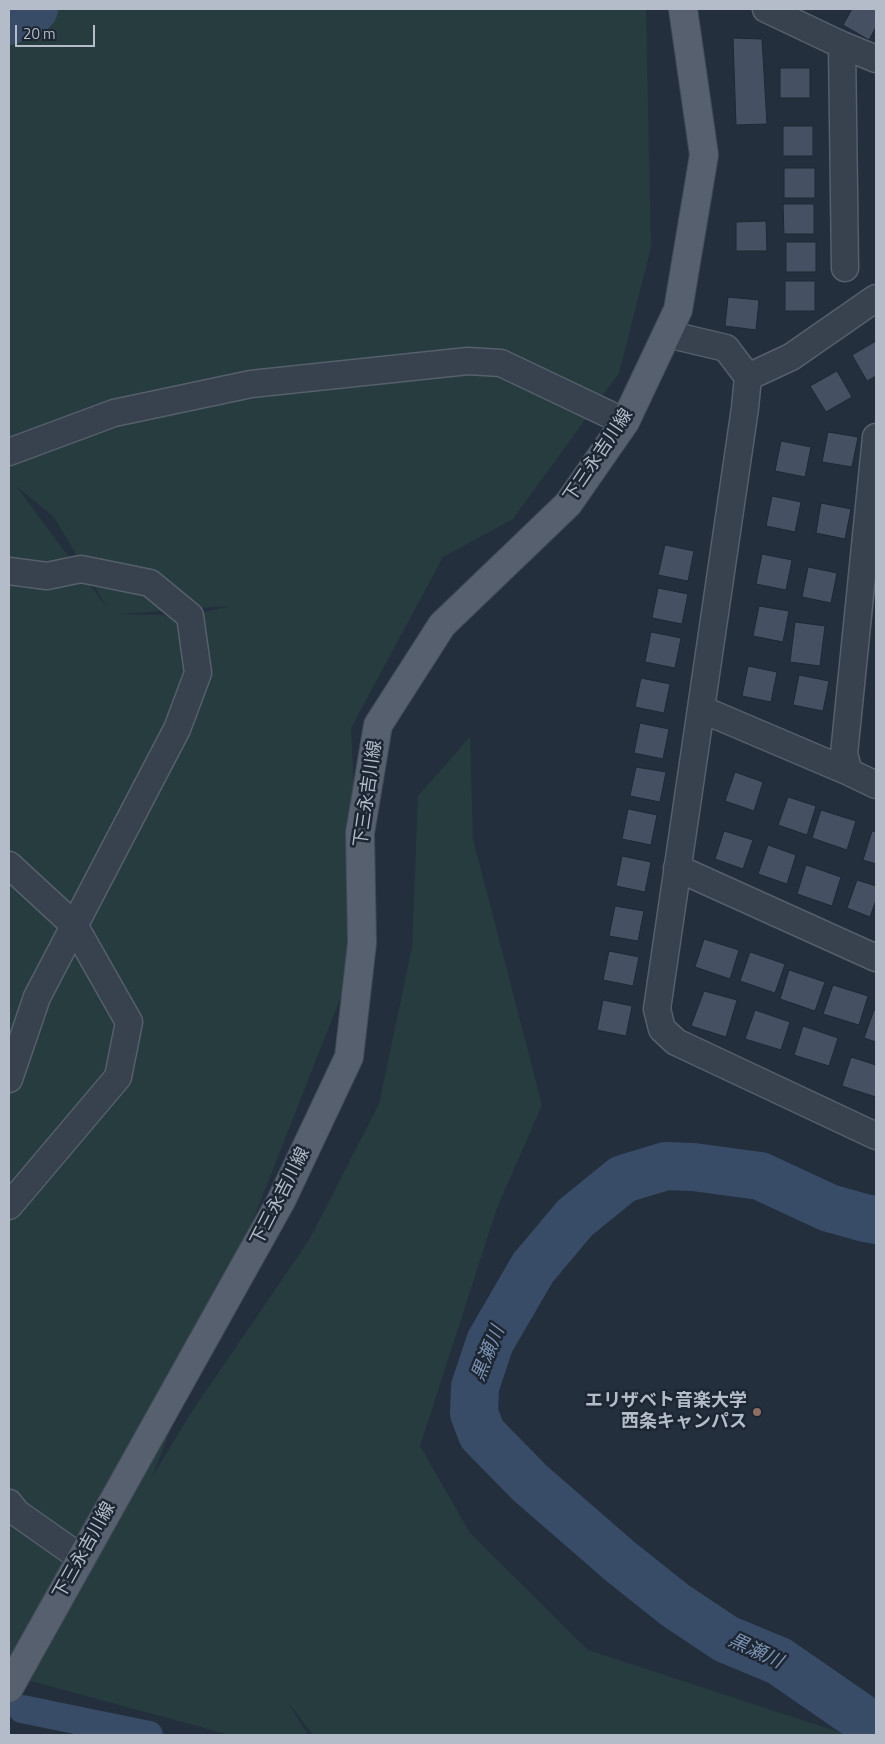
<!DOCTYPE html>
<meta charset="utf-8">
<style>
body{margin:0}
#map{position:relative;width:885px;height:1744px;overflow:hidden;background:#242f3e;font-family:"Titillium Web",sans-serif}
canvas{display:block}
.frame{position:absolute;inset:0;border:10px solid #b4bcc9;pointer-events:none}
.scale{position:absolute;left:15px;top:25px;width:80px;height:22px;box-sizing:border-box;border:2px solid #b4bcc9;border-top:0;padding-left:6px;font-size:15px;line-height:18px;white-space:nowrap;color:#b4bcc9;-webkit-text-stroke:4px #1d2633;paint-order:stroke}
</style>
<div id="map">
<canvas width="885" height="1744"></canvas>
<div class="frame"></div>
<div class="scale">20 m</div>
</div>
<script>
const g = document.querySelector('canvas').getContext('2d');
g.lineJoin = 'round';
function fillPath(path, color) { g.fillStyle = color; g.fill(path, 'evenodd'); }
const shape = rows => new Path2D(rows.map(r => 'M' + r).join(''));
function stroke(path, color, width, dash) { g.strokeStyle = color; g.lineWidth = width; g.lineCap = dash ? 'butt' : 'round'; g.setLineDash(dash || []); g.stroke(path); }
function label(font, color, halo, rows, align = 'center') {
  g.font = font + ' "Titillium Web","Noto Sans JP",sans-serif'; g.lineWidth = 5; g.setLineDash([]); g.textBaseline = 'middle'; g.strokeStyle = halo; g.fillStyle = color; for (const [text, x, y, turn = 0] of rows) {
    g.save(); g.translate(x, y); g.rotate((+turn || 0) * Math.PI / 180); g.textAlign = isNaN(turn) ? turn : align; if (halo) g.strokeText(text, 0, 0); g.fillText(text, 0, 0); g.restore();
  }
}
fillPath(shape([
 [9,9,646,9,651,248,619,373,513,519,443,557,351,728,362,943,152,1477,191,1413,309,1240,379,1104,412,947,418,796,470,737,473,839,542,1105,497,1208,420,1446,470,1533,588,1650,848,1735,313,1735,286,1699,308,1735,230,1735,9,1675],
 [16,486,54,517,108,609],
 [229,606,190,616,119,614,120,614]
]), '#263c3f');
stroke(shape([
 [22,1709,149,1735]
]), '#394c67', 28);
stroke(shape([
 [9,21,26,11,34,9],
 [876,1220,865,1218,829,1208,760,1176,693,1167,666,1166,623,1179,575,1218,533,1268,490,1342,475,1387,474,1413,482,1434,530,1483,621,1562,675,1605,726,1639,779,1661,876,1728]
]), '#394c67', 48);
const building = shape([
 [852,9,876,9,876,27,869,40,843,25,852,9],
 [733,38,762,39,767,124,736,125,733,38],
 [780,68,810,68,810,98,780,98,780,68],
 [783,126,813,126,813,156,783,156,783,126],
 [784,168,815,168,815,198,784,198,784,168],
 [783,204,814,204,814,234,784,234,783,204],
 [766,221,767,251,736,251,736,222,766,221],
 [786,242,816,242,816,272,786,272,786,242],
 [785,281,815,281,815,311,785,311,785,281],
 [728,297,759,300,756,330,725,326,728,297],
 [876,341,876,376,867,381,852,355,876,341],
 [837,371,852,397,826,412,810,386,837,371],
 [828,432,858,437,852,467,822,462,828,432],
 [781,441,811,447,805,477,775,471,781,441],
 [772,496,801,502,795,532,766,526,772,496],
 [821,503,851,509,845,539,816,533,821,503],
 [665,545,694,551,688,581,658,575,665,545],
 [762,554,792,560,786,590,756,584,762,554],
 [808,567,837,573,831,603,802,597,808,567],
 [658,588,688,594,682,624,652,618,658,588],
 [759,606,789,611,783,642,753,636,759,606],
 [795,622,825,626,820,666,790,662,795,622],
 [651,632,681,638,675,668,645,662,651,632],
 [748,666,777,672,771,702,742,696,748,666],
 [799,675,829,681,823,711,793,705,799,675],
 [641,678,670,684,664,713,635,707,641,678],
 [640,723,669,729,663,759,634,753,640,723],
 [636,767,666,772,660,802,630,796,636,767],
 [735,772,763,782,754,811,725,801,735,772],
 [788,797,816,806,807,835,778,825,788,797],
 [628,809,657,815,651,845,622,839,628,809],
 [821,810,856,821,847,850,812,838,821,810],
 [724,831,753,840,743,869,715,859,724,831],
 [872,831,876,832,876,864,863,860,872,831],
 [768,845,796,855,787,884,758,874,768,845],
 [622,856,651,862,645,892,616,886,622,856],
 [806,865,841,877,832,906,797,894,806,865],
 [857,880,876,886,876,900,870,917,847,908,857,880],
 [615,906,644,911,638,941,609,936,615,906],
 [704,939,739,950,730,979,695,967,704,939],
 [609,951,639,957,633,986,603,980,609,951],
 [750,952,785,964,775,993,740,981,750,952],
 [789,970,825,982,815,1011,780,999,789,970],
 [833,985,868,996,859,1025,823,1014,833,985],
 [704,991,737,1000,726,1037,691,1026,704,991],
 [603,1000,632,1006,626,1036,597,1030,603,1000],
 [755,1010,790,1022,781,1050,745,1039,755,1010],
 [874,1010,876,1010,876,1042,864,1038,874,1010],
 [803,1026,838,1038,829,1066,794,1055,803,1026],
 [851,1057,876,1065,876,1097,842,1086,851,1057]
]);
fillPath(building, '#455162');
stroke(building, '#1f2835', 1);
const minor = shape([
 [766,9,842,45,876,59],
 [842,45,845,268],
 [667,334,726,348,748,377,745,408,657,1009,662,1029,676,1042,876,1136],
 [748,377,791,357,876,298],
 [876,437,844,754,849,772,876,785],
 [9,452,114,413,251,384,468,361,501,363,625,422],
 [9,571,47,576,81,569,150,583,190,616,198,673,177,729,37,997,9,1079],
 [701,709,849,772],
 [9,865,74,925,129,1022,118,1077,9,1206],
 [677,868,876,958],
 [9,1503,17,1513,81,1558]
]);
const major = shape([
 [9,1688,281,1201,349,1057,362,943,360,833,378,725,442,625,568,504,625,422,678,310,704,155,683,9]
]);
stroke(minor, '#565f6c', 29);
stroke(major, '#414a57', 30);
stroke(minor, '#38414e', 26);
stroke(major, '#56606e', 28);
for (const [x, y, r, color] of [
 [757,1412,5,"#8d6e63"]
]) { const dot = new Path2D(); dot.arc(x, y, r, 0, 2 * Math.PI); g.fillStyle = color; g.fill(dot); stroke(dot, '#1d2633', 2); }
label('18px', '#b4bcc9', '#1d2633', [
 ["下三永吉川線",599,456,-56],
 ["下三永吉川線",369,794,-82],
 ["下三永吉川線",281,1197,-63],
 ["下三永吉川線",85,1551,-61]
]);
label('bold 18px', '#b4bcc9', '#1d2633', [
 ["エリザベト音楽大学",747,1402],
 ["西条キャンパス",747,1423]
], 'right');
label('italic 19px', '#7c92b1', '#1d2633', [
 ["黒瀬川",489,1354,-68],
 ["黒瀬川",755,1652,25]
]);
</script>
